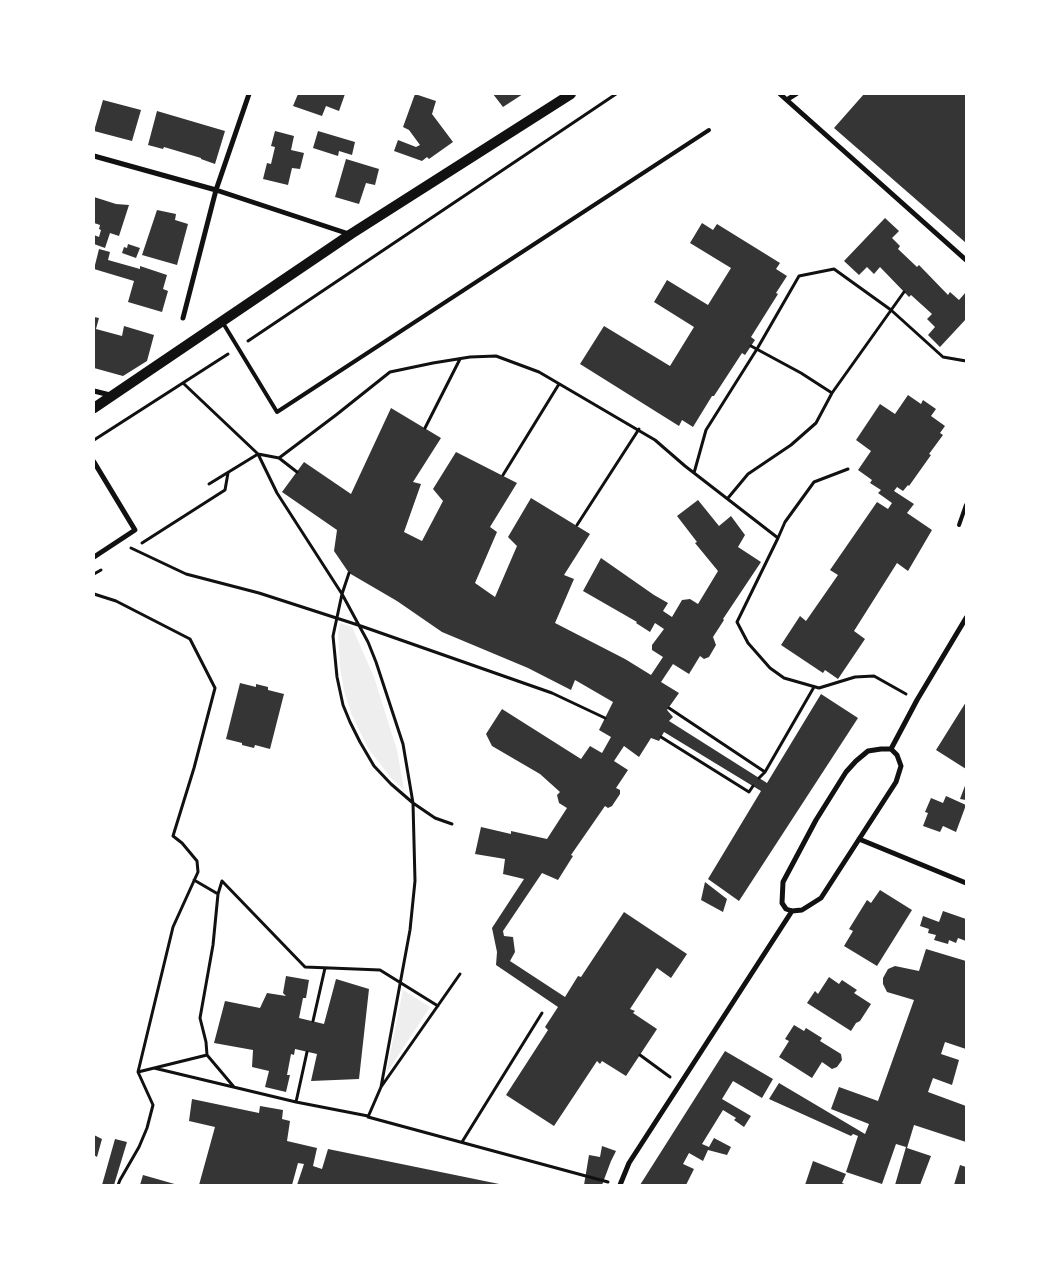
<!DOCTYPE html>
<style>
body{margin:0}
#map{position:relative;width:1060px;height:1279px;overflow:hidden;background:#fff;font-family:"Sofia Sans Condensed",sans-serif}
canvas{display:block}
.frame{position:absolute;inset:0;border:95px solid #fff;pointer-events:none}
</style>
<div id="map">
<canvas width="1060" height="1279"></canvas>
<div class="frame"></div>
</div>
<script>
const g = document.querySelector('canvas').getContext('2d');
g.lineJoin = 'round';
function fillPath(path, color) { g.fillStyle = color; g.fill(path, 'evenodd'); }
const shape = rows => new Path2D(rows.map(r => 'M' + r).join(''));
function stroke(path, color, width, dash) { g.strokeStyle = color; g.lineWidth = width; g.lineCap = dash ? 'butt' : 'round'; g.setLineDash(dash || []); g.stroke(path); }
fillPath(shape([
 [340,623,352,627,374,677,397,750,404,790,390,777,368,748,351,713,344,691,340,667,338,634],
 [403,990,430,1007,386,1074]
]), '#eee');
fillPath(shape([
 [298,94,345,94,339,111,326,106,322,116,293,106],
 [415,94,436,101,432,114,453,142,429,159,427,157,422,161,394,151,398,140,416,147,420,145,409,130,403,127],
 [493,94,523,94,503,107],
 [864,94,966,94,966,243,834,128],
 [103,100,141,110,132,141,94,131],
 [157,111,225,131,215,164,201,159,201,158,164,147,163,149,148,145],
 [275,131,294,136,291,150,304,153,300,169,292,168,288,185,263,179,267,163,271,164,275,147,271,146],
 [318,131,355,142,352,155,339,151,338,156,313,148],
 [346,159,379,169,375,185,366,183,359,204,335,197],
 [94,197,116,204,129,205,119,236,110,233,105,248,94,244,94,235,99,237,101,230,99,229,100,225,94,223],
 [157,210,176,214,175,220,188,224,177,265,142,255],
 [885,218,899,231,892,238,900,246,898,249,917,267,919,265,948,295,950,292,959,300,966,292,966,319,940,347,928,335,935,327,927,319,932,314,911,295,909,297,880,267,874,274,867,267,859,275,844,261],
 [702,223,713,230,717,224,780,263,776,269,787,276,776,293,778,294,751,337,755,340,745,355,742,353,714,396,712,396,693,427,682,420,679,426,580,364,604,326,670,366,694,327,654,302,667,280,708,305,731,268,690,243],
 [128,244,140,248,136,258,122,253,124,247,127,248],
 [99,249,110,252,108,260,140,269,140,266,167,275,163,289,168,291,162,312,128,302,134,281,94,269],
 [94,317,99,318,96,329,122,336,124,326,154,335,147,361,123,376,94,368],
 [908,395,921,404,923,400,936,409,931,416,945,426,940,433,943,435,929,454,931,455,909,486,908,485,903,491,897,487,894,491,914,504,907,513,932,530,908,571,897,563,854,631,865,639,838,679,825,670,823,673,781,645,800,616,806,621,838,575,830,570,877,502,888,509,892,503,878,493,881,490,870,483,872,480,858,470,871,451,856,440,880,404,895,414],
 [391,408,441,438,413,482,421,484,404,532,422,541,443,501,433,489,456,452,517,483,490,527,497,532,475,583,495,597,517,546,508,537,531,498,590,534,564,575,574,579,555,623,625,659,651,675,663,657,652,650,652,645,664,629,655,623,650,632,636,623,637,622,583,591,601,558,654,595,668,603,663,611,672,617,682,600,690,599,698,604,718,571,695,543,697,542,677,516,698,500,719,526,731,516,745,535,738,547,761,562,723,619,724,620,713,637,716,645,709,657,704,659,700,656,689,674,673,664,661,682,679,693,667,710,673,717,669,721,767,783,821,694,858,718,739,901,708,879,761,791,664,732,659,741,651,738,639,757,624,746,614,761,628,770,616,788,620,790,620,794,612,806,608,808,605,806,571,855,573,856,558,880,542,873,503,931,504,936,513,937,515,952,510,961,565,997,578,976,581,977,624,912,687,954,671,978,657,968,630,1009,635,1011,633,1013,657,1029,626,1076,602,1061,600,1064,597,1061,554,1126,506,1095,548,1030,545,1027,558,1007,496,965,497,952,492,928,524,879,503,874,505,859,475,854,481,827,511,834,511,831,547,839,567,808,559,803,557,795,560,792,540,774,492,746,486,734,502,709,581,759,590,746,602,753,611,737,599,730,613,702,575,680,571,690,528,668,442,632,397,601,349,573,334,551,337,530,282,492,304,462,351,494],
 [240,683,256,687,256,684,268,687,268,690,284,694,270,749,255,745,254,748,242,745,242,743,226,739],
 [966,702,966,769,936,750],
 [966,783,966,800,960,799],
 [946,796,966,805,956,832,943,826,940,832,923,826,928,813,925,812,931,798,943,803],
 [705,882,727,899,723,912,701,900],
 [880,890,912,910,877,966,844,946,853,931,849,929,867,900,871,903],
 [943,911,966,919,966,941,958,938,956,943,949,940,948,944,934,940,936,935,928,933,929,929,920,926,923,916,939,922],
 [926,949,966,961,966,1049,945,1042,941,1054,959,1060,952,1085,933,1078,928,1092,966,1106,966,1142,914,1125,907,1148,931,1156,920,1185,895,1185,906,1147,896,1144,882,1184,846,1172,858,1136,853,1134,851,1136,769,1099,779,1083,865,1134,869,1124,831,1109,839,1087,878,1101,914,1000,887,992,883,984,883,978,888,969,895,966,919,971],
 [286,976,309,980,306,998,303,998,299,1018,324,1024,336,979,369,989,359,1079,311,1081,317,1054,295,1049,294,1055,291,1054,287,1075,290,1075,286,1092,265,1087,269,1071,252,1067,253,1050,214,1043,225,1001,260,1008,267,993,286,996,283,993],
 [829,977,839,984,842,980,857,990,854,993,871,1004,860,1021,856,1023,851,1031,807,1003,815,991,818,994],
 [794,1025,804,1031,806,1028,822,1038,820,1041,841,1054,842,1060,837,1067,832,1069,822,1062,812,1078,779,1057,789,1041,785,1039],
 [725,1051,773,1079,762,1098,733,1081,722,1099,751,1116,744,1127,734,1120,736,1118,723,1110,702,1144,709,1147,714,1138,731,1147,727,1155,708,1150,703,1161,689,1153,683,1164,694,1169,686,1185,640,1185],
 [192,1099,259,1113,260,1106,283,1110,282,1119,290,1121,287,1141,317,1148,313,1166,322,1169,328,1149,504,1185,297,1185,304,1164,298,1163,292,1185,199,1185,215,1127,189,1121],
 [94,1135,102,1139,97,1157,94,1155],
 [115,1139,127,1142,114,1185,102,1185],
 [602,1146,616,1151,611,1161,602,1185,584,1185,589,1155,600,1157],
 [813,1161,846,1174,842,1183,847,1185,805,1185],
 [960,1165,966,1167,966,1185,954,1185],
 [143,1175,178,1185,140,1185]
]), '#353535');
stroke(shape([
 [248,341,616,94],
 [751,346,801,373,832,393],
 [183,383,258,454,279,458,297,472],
 [425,428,460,359],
 [94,440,228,354],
 [279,458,336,415,390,372,433,363,470,357,496,356,539,372,655,440,685,466,778,538,737,622,748,643,770,668,784,678,819,688,855,677,874,676,906,694],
 [694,473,706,430,757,349,799,276,834,269,891,310,943,357,966,361],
 [503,475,559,384],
 [209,484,258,454,277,493,342,594,368,642,376,662,403,744,413,803,415,881,410,930,381,1087],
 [728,498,748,474,791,445,816,423,832,393,904,292],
 [577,525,639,429],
 [778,538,785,522,814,482,848,469],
 [142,543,225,490,228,473],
 [131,548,186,574,259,593,358,625,552,693,605,718],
 [349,573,342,594,333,636,337,677,343,705,350,722,360,742,374,766,391,784,413,803,435,818,452,824],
 [94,574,101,570],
 [94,594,116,601,190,639,215,688,194,768,173,836,182,843,197,861,198,872,173,927,138,1072,153,1105,147,1128,139,1147,120,1180,118,1185],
 [669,708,765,772],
 [661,737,749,792,753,786],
 [759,778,765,772,814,687],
 [194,880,218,894,213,945,200,1018,206,1042,207,1055,234,1087],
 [218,894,222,881,305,967,380,970,438,1006],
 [460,974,381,1087,368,1117,608,1182],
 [313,1021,325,968],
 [307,1052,296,1102,368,1116],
 [640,1055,670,1077],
 [154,1068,296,1102],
 [138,1072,207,1055],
 [462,1142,542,1013]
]), '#111', 3);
stroke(shape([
 [223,323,277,412,709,130],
 [959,525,966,505]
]), '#111', 4);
stroke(shape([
 [780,94,966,260],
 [788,99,796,94],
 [94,156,216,190,349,234],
 [183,318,216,190,249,94],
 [94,391,110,395],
 [94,462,135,530,94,557],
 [881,749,891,749,897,755,901,766,896,782,821,898,802,910,792,911,786,909,782,903,783,882,816,820,846,772,856,761,868,751,881,749],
 [891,749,917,700,966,618],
 [859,839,966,883],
 [620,1185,629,1163,792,911]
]), '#111', 5);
stroke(shape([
 [94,408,351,234,571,94]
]), '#111', 10);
</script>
